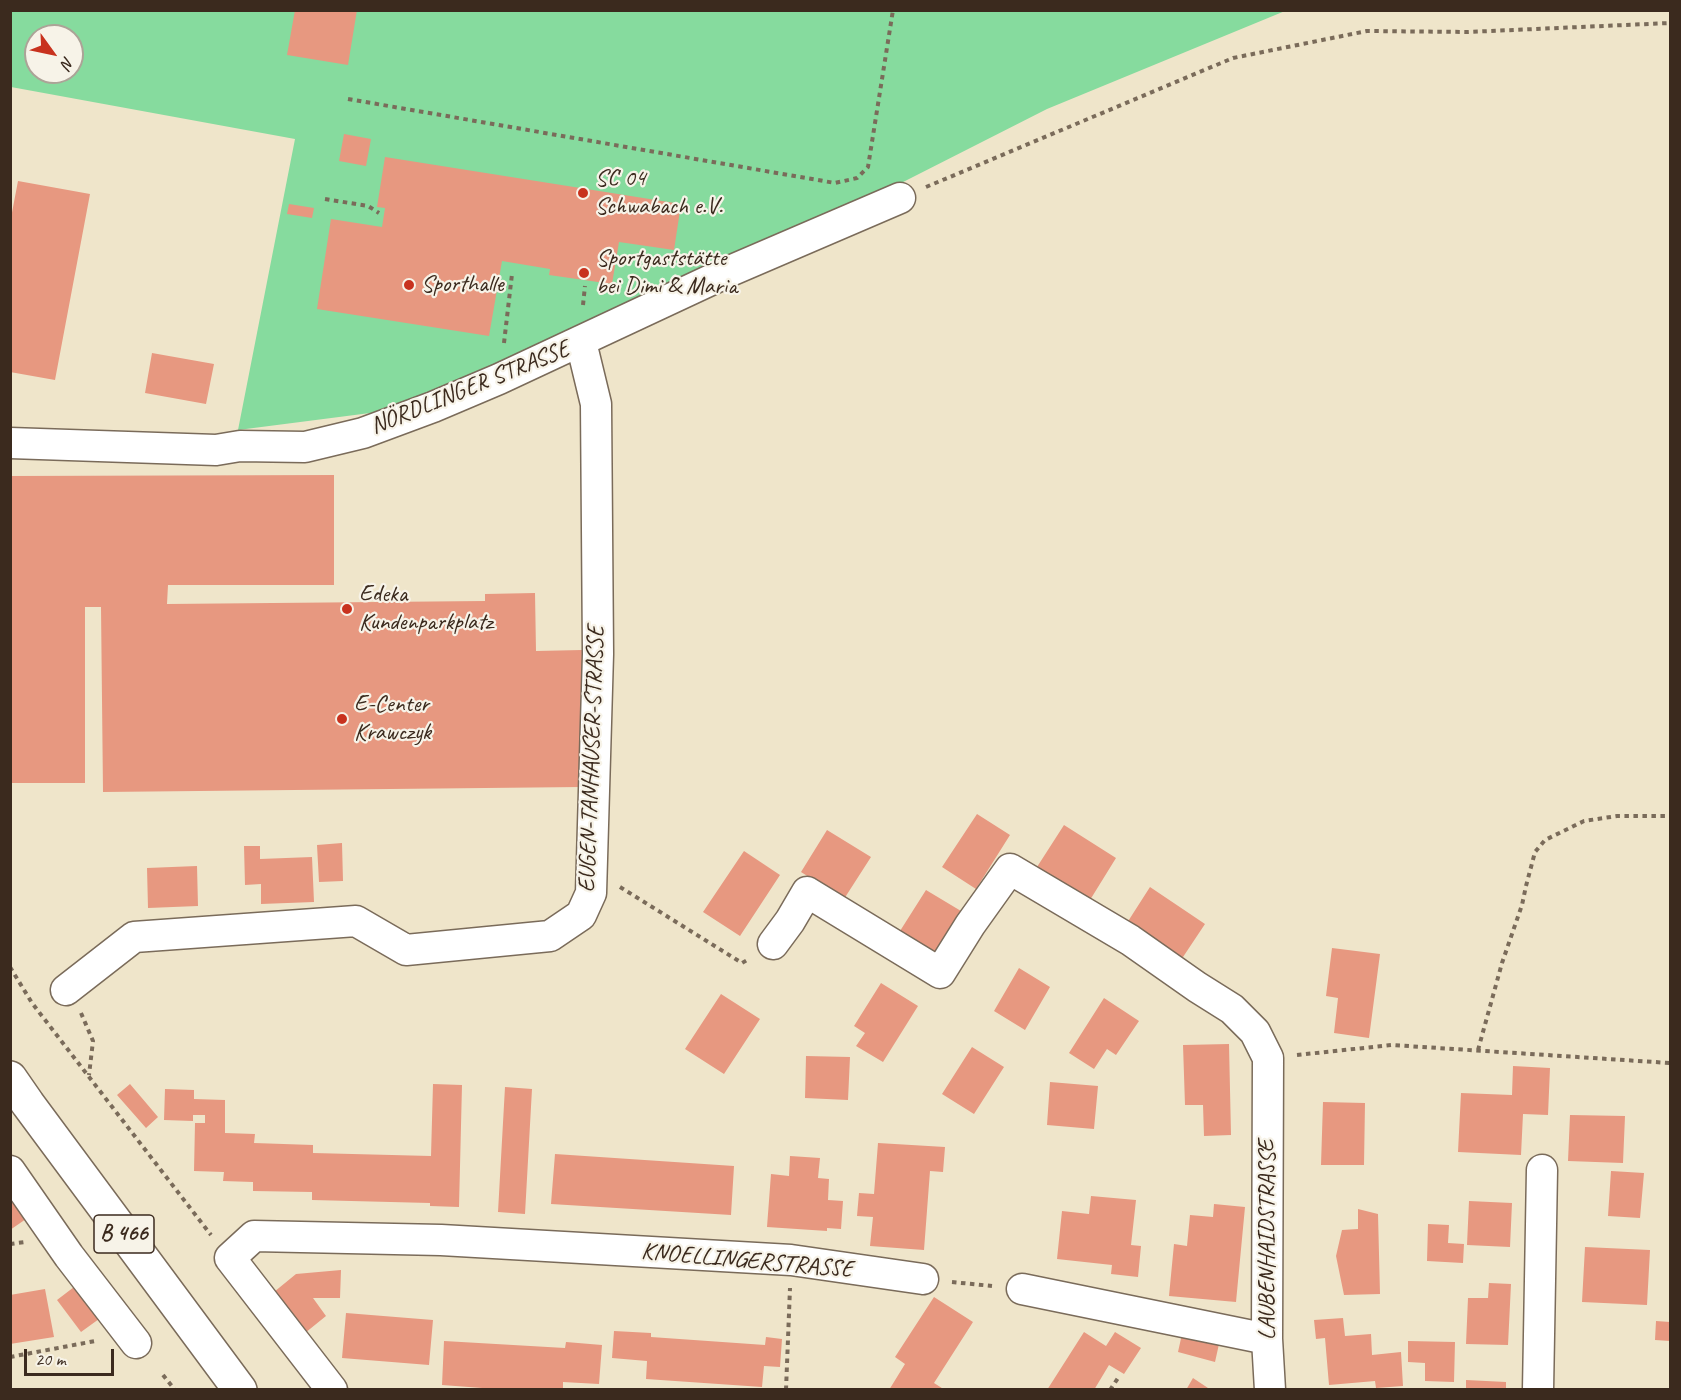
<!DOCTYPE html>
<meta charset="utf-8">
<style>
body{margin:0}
#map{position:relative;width:1681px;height:1400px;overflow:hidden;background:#efe5ca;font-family:Caveat,sans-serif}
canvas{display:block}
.frame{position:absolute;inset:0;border:12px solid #3b2a1e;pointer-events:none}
.north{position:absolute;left:24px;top:24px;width:60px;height:60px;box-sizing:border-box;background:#f7f3e8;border:2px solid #aca397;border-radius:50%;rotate:123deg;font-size:16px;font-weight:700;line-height:24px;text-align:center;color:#3b2a1e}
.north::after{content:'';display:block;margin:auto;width:21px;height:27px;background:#c8321e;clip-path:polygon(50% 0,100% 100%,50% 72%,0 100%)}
.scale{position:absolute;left:24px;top:1349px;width:90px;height:27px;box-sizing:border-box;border:3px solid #3b2a1e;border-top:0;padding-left:8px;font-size:18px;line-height:21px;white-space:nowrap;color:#3b2a1e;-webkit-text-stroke:4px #f7f3e8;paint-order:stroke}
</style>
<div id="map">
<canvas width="1681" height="1400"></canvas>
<div class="frame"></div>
<div class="north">N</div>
<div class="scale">20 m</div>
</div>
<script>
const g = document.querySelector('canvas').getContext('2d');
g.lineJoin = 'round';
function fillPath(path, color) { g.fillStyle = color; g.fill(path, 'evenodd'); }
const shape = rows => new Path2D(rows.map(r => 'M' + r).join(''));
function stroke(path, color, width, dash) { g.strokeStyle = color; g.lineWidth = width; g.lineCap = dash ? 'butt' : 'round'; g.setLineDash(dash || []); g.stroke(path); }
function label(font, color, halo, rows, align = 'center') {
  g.font = font + ' Caveat,sans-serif'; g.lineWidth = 4.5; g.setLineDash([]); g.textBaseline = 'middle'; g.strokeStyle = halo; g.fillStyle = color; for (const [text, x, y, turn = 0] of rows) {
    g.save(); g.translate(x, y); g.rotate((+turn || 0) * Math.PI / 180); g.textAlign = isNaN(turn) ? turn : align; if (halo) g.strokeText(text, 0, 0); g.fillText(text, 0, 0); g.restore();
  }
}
fillPath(shape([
 [10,11,1285,11,1047,109,775,247,409,408,238,430,295,139,11,87],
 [36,36,72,36,72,72,36,72]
]), '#86db9e');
fillPath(shape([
 [295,10,357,10,348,65,287,55],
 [344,134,371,139,366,166,339,161],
 [385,157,681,204,674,250,619,242,612,284,549,275,550,269,502,261,489,336,317,309,331,219,382,227,385,208,377,207],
 [18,181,90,194,55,380,10,372,10,223],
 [289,204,314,208,312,218,287,214],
 [152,353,214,364,206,404,145,393],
 [334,475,334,585,168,585,167,604,485,601,485,594,535,593,536,651,582,650,581,787,103,792,101,607,85,607,85,783,10,783,10,476],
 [977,814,1010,835,976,889,942,867],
 [1064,825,1116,858,1090,900,1037,867],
 [827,830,871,857,844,899,801,872],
 [342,843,343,881,319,882,317,845],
 [244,846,260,846,260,859,312,857,314,902,261,904,261,884,245,885],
 [744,851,780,875,740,936,703,912],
 [197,866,198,906,148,908,147,868],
 [1150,887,1205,924,1179,963,1125,926],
 [926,890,961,911,934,953,900,931],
 [1332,948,1380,954,1369,1038,1334,1033,1338,998,1326,996],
 [1019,968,1050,987,1025,1030,994,1011],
 [881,983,918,1006,883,1062,856,1046,865,1033,854,1026],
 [721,994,760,1019,724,1074,685,1049],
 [1104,998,1139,1021,1116,1055,1107,1049,1094,1069,1069,1053],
 [1229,1044,1231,1135,1204,1136,1203,1105,1185,1105,1183,1045],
 [972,1047,1004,1067,974,1114,942,1094],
 [806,1056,850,1057,848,1100,805,1098],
 [1513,1066,1550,1068,1548,1115,1523,1114,1521,1155,1458,1152,1461,1093,1512,1095],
 [1050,1082,1098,1086,1094,1129,1047,1125],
 [130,1084,158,1117,146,1128,117,1095],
 [433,1084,462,1085,459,1207,430,1206,430,1203,312,1200,312,1192,253,1191,253,1182,223,1181,224,1172,194,1171,195,1123,205,1123,205,1115,193,1115,193,1121,164,1120,165,1089,194,1090,194,1099,225,1100,225,1133,255,1134,254,1143,313,1145,313,1153,431,1156],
 [505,1087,532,1089,525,1214,498,1212],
 [1323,1102,1365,1103,1364,1165,1321,1165],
 [1570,1115,1625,1116,1623,1163,1568,1161],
 [878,1143,945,1147,943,1172,930,1171,924,1250,870,1246,873,1217,857,1216,859,1193,874,1194],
 [555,1154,734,1166,731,1215,551,1204],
 [790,1156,820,1158,818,1178,829,1179,828,1200,843,1201,841,1229,827,1228,827,1231,767,1227,771,1174,789,1176],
 [1611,1171,1644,1173,1640,1218,1608,1216],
 [1091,1196,1136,1200,1131,1245,1141,1246,1138,1277,1111,1274,1112,1265,1057,1259,1062,1211,1089,1214],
 [10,1197,26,1219,10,1230],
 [1469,1201,1512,1203,1510,1247,1467,1245],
 [1214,1204,1245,1207,1236,1302,1169,1296,1174,1244,1187,1246,1190,1215,1213,1217],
 [1358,1209,1378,1214,1380,1294,1344,1295,1336,1256,1342,1230,1358,1229],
 [1428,1224,1449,1225,1448,1243,1464,1244,1463,1263,1427,1261],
 [1585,1247,1650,1250,1647,1305,1582,1302],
 [341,1270,340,1298,313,1298,326,1316,305,1333,274,1292,296,1274],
 [1489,1283,1511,1284,1508,1345,1466,1344,1468,1298,1488,1298],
 [74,1287,99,1319,81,1332,57,1300],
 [45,1289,54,1337,10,1344,10,1295],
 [934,1297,973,1322,934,1383,945,1390,889,1390,905,1364,895,1357],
 [346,1313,433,1320,429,1365,342,1358],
 [1343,1318,1345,1336,1371,1334,1372,1355,1401,1352,1403,1386,1376,1388,1375,1381,1329,1385,1325,1338,1316,1339,1314,1320],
 [1656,1321,1670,1322,1670,1341,1655,1340],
 [614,1331,651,1333,651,1337,765,1345,766,1337,782,1339,780,1367,764,1366,762,1387,646,1379,647,1361,612,1358],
 [1084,1332,1106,1346,1115,1332,1141,1348,1124,1374,1109,1365,1094,1390,1047,1390],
 [1182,1334,1219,1344,1215,1362,1178,1352],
 [444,1341,565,1348,566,1342,602,1345,599,1384,563,1382,563,1390,509,1390,442,1385],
 [1408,1341,1455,1342,1454,1382,1425,1381,1425,1363,1408,1362],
 [1193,1378,1211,1390,1186,1390],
 [1466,1380,1506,1382,1506,1390,1466,1390]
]), '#e79880');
const minor = shape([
 [10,443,216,450,240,446,305,447,363,433,433,407,499,379,730,271,900,198],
 [773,944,790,921,807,892,940,973,970,925,1010,869,1130,940,1197,987,1232,1009,1255,1032,1268,1058,1267,1339,1270,1390],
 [66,990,134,937,356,921,406,950,550,936,581,915,591,893,598,654,596,404,581,342],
 [10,1171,69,1256,136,1343],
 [1022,1289,1267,1339],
 [332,1390,230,1258,254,1236,441,1240,791,1260,923,1279],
 [1538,1390,1542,1170]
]);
const primary = shape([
 [10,1078,28,1104,240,1390]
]);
stroke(minor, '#7a6b5a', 33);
stroke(primary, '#7a6b5a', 36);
stroke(shape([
 [348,99,835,183,857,178,868,167,893,10],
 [926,187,1233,58,1367,31,1468,32,1670,23],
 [325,199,368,206,379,213],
 [583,305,585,286],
 [504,343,512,274],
 [620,887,742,963,749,959],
 [10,967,32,1003,211,1235],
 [81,1013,93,1041,89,1075],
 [1478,1050,1502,963,1522,905,1526,886,1535,852,1545,840,1584,821,1617,816,1670,816],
 [1297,1055,1392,1045,1670,1063],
 [10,1244,25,1242],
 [952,1282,992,1286],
 [10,1357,95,1341],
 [163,1375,175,1390],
 [786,1390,790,1288],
 [1110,1390,1118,1378]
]), '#7a6b5a', 4, [4.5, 4.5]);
stroke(minor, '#fff', 30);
stroke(primary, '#fff', 33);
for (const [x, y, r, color] of [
 [583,193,6,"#c8321e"],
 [584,273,6,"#c8321e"],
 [409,285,6,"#c8321e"],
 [347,609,6,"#c8321e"],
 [342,719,6,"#c8321e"]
]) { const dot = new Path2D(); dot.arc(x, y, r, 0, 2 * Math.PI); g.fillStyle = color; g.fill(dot); stroke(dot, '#f7f3e8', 2); }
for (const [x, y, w] of [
 [124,1234,60]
]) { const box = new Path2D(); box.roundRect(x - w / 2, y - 19, w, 38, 4.5); g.fillStyle = '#f7f3e8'; g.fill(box); stroke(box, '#3b2a1e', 1.5); }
label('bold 22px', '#3b2a1e', null, [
 ["B 466",124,1234]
]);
label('24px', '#3b2a1e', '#f7f3e8', [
 ["SC 04",595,179],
 ["Schwabach e.V.",595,207],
 ["Sportgaststätte",596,259],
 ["bei Dimi & Maria",596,287],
 ["Sporthalle",421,285],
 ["Edeka",359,595],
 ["Kundenparkplatz",359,623],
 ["E-Center",354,705],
 ["Krawczyk",354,733]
], 'left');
label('24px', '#3b2a1e', '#f7f3e8', [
 ["NÖRDLINGER STRASSE",470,388,-22],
 ["EUGEN-TANHAUSER-STRASSE",592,759,-88],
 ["LAUBENHAIDSTRASSE",1268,1240,-90],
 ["KNOELLINGERSTRASSE",747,1261,5]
]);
</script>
